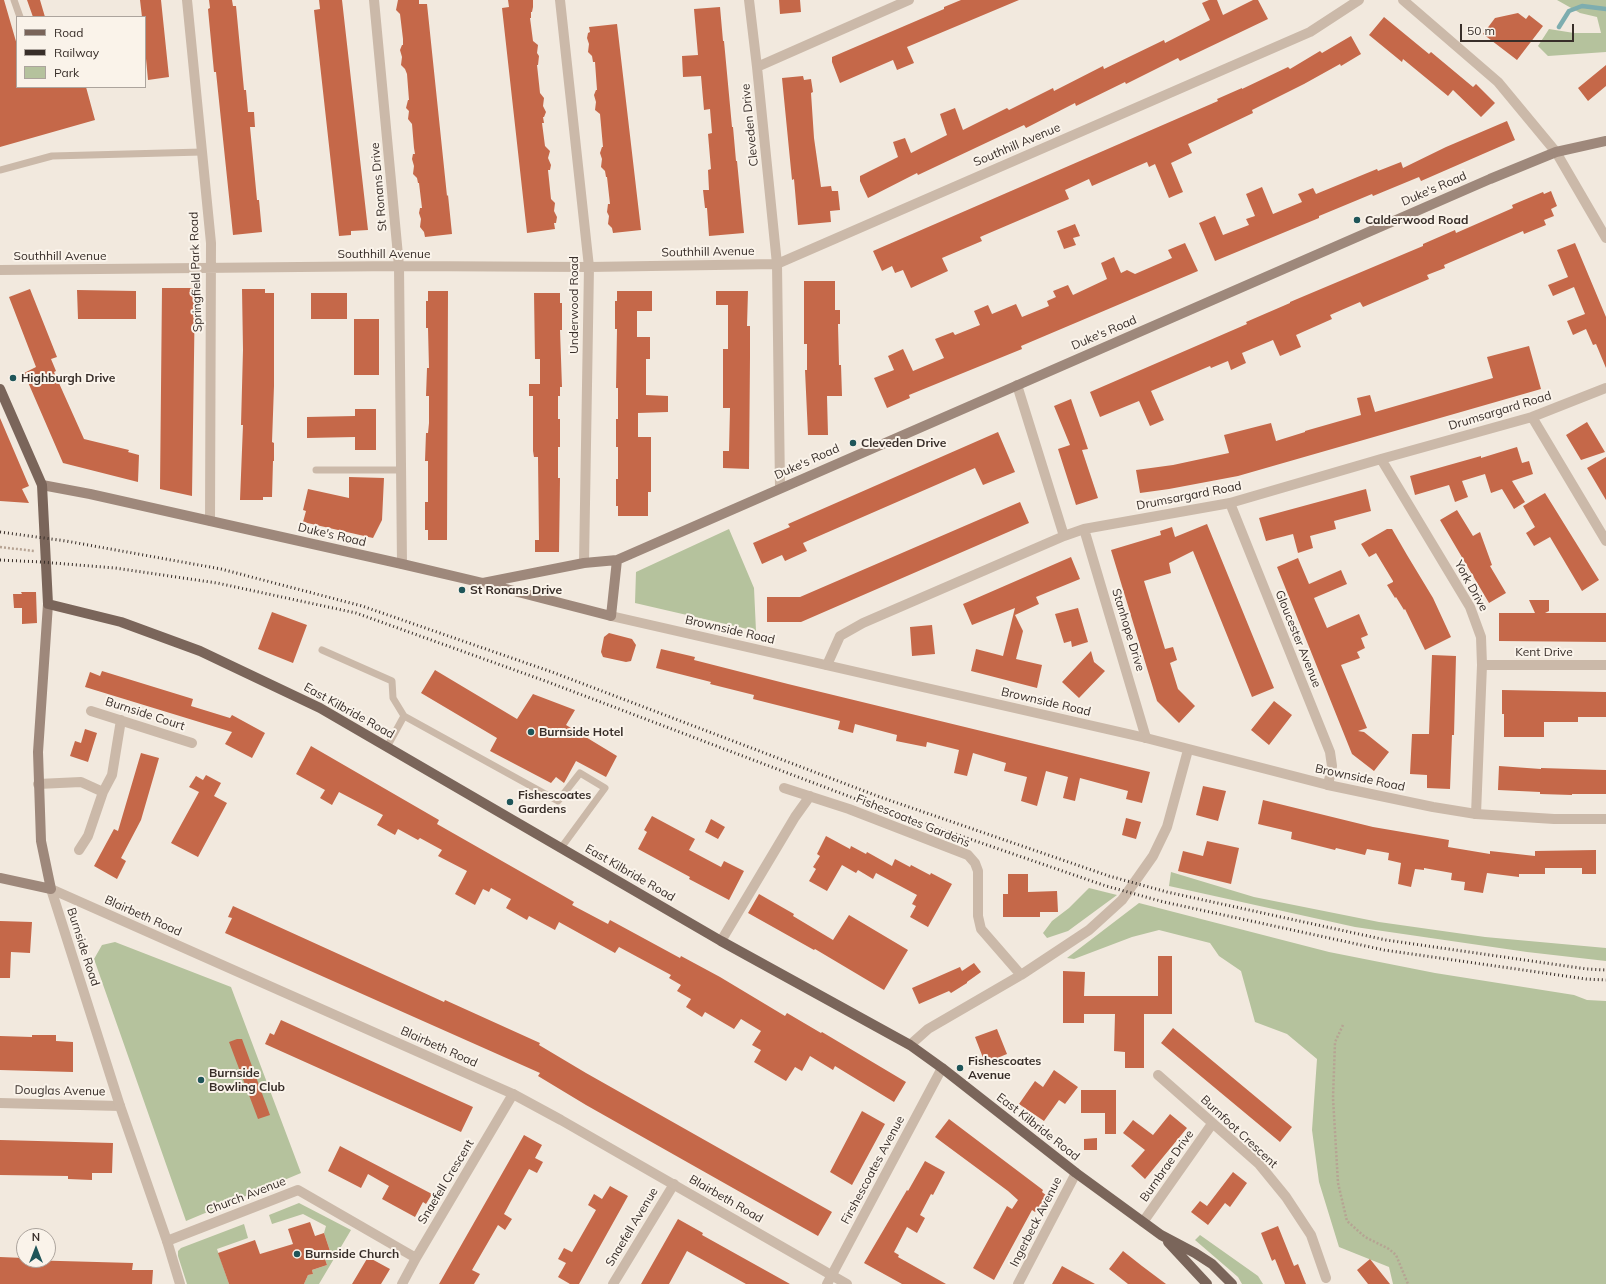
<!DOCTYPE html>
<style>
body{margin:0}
#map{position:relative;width:1606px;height:1284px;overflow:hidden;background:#f2e9de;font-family:Mulish,sans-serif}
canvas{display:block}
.legend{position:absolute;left:16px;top:16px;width:130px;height:72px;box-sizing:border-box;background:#faf3ea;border:1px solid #aca49d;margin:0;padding:5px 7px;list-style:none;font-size:12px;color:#382e29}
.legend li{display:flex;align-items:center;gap:8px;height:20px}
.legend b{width:20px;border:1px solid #aca49d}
.north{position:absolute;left:16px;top:1228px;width:40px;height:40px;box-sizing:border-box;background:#faf3ea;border:1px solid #aca49d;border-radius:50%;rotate:0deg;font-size:11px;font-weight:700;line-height:16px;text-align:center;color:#382e29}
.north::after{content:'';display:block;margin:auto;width:14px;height:18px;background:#1f5559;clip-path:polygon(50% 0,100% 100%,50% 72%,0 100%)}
.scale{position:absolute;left:1460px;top:24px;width:114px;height:18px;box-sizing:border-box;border:2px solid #382e29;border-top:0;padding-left:5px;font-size:12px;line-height:14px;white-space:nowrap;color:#382e29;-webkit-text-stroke:3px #faf3ea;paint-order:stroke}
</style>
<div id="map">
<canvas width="1606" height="1284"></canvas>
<ul class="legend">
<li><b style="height:5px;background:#7a655a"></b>Road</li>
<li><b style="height:5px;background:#382e29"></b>Railway</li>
<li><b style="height:11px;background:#b5c29d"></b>Park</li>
</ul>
<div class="north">N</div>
<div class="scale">50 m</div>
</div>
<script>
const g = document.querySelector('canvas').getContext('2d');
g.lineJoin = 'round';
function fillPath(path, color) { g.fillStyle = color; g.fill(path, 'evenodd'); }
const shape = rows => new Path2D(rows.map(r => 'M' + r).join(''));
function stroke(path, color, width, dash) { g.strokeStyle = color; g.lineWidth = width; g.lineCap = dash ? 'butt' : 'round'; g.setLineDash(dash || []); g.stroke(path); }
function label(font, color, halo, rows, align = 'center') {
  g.font = font + ' Mulish,sans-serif'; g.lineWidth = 4; g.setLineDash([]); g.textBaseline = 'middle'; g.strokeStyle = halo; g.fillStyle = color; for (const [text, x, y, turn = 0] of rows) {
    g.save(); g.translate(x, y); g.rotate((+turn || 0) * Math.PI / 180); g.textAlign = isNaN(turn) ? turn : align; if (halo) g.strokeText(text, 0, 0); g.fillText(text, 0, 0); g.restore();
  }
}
fillPath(shape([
 [1557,0,1606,0,1606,52,1548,56,1538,46,1549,29,1574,33,1601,33,1597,17,1580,13],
 [729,529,754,588,756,631,635,603,636,572],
 [1171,872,1254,897,1379,922,1485,937,1606,948,1606,961,1527,952,1355,927,1169,886],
 [1089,888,1117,895,1068,931,1047,938,1043,933,1052,921,1069,908],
 [1139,903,1329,952,1435,973,1574,995,1587,1000,1606,1001,1606,1284,1393,1284,1389,1267,1339,1247,1319,1182,1312,1130,1317,1059,1287,1034,1255,1022,1241,971,1219,956,1210,943,1159,930,1132,937,1074,959,1067,958],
 [115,942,231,987,301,1173,186,1221,94,959,102,945],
 [299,1203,351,1230,319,1284,304,1284,308,1275,313,1274,312,1270,327,1265,325,1259,332,1257,324,1233,326,1226,303,1214,272,1224,269,1215],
 [244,1224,248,1238,217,1249,229,1284,187,1284,178,1256,178,1251,181,1248],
 [1200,1235,1258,1276,1263,1284,1242,1284,1238,1277,1195,1240]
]), '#b5c29d');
stroke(shape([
 [1559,27,1569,11,1582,6,1606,9]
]), '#7dadaf', 4.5);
fillPath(shape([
 [0,0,4,0,17,45,17,87,86,87,95,120,0,147],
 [27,0,40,0,45,17,33,17],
 [140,0,161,0,169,77,148,80,145,48,145,17,142,17],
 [209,0,232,0,233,6,236,6,244,90,246,90,248,112,254,112,255,127,250,127,257,200,259,200,262,232,233,235,216,72,214,72,209,20,208,9,210,8],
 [319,0,342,0,368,230,351,231,351,235,339,236,314,10,320,9],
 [398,0,419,0,419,4,427,4,447,196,448,195,452,234,425,237,424,232,420,227,421,219,419,213,420,208,422,208,419,183,418,183,417,178,413,174,414,166,412,159,413,154,415,154,414,148,412,124,408,119,409,111,406,108,408,100,409,100,407,74,405,69,401,65,402,57,400,50,402,45,403,45,403,39,400,14,396,10],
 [508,0,533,0,533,7,532,12,531,12,531,18,530,18,533,41,538,45,537,53,539,56,538,65,537,65,540,93,544,98,543,106,546,112,544,117,543,117,544,123,542,123,545,146,550,151,548,158,551,165,550,170,548,170,551,199,555,203,554,211,557,217,556,223,554,223,555,229,527,233,502,8,509,7],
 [779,0,800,0,801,12,780,14],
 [961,0,1019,0,907,47,914,63,897,70,893,60,840,83,832,62,832,57,944,9,944,7],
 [1209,0,1217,0,1223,15,1253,0,1258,0,1268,19,1180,61,1178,58,1126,84,1125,82,1076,106,1075,103,1026,128,1024,125,918,175,917,173,868,198,860,181,860,176,898,157,893,142,905,138,911,153,947,135,940,114,955,108,963,130,1007,108,1009,110,1053,88,1054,91,1103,66,1104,69,1164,40,1165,43,1210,20,1202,3],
 [720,7,723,41,724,41,732,127,733,127,736,161,737,161,744,233,709,236,707,208,705,208,703,190,709,190,708,170,711,169,708,134,712,133,710,109,704,110,701,76,683,77,682,56,698,55,694,9],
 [1518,13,1526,19,1529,15,1543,26,1517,60,1483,34,1495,18],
 [1384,17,1429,54,1431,52,1473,87,1476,84,1495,103,1481,117,1453,90,1448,96,1403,59,1402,62,1369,35],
 [617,24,641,230,613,233,612,228,608,224,609,216,607,212,608,204,610,204,607,177,606,177,605,171,601,167,602,159,600,153,602,147,603,147,600,114,595,110,596,102,594,95,596,90,597,90,595,62,593,62,592,56,588,52,589,44,587,38,588,33,590,32,589,27],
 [1351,36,1361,54,1341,66,1340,64,1304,84,1252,110,1253,113,1188,144,1192,153,1171,163,1183,192,1169,198,1155,164,1149,167,1147,162,1092,186,1089,179,1065,190,1069,199,980,237,982,241,942,258,948,271,911,288,903,270,895,273,892,266,882,271,873,251,1218,101,1217,99,1242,88,1242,89,1288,67,1290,69,1320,51,1322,53],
 [1606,65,1606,86,1588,101,1578,88],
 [803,76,804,80,811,79,813,92,811,93,814,138,821,187,831,186,832,191,838,191,840,210,830,211,831,222,798,225,794,179,792,180,782,78],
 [1507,121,1515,140,1421,181,1419,177,1373,196,1372,194,1319,216,1319,218,1215,261,1199,223,1215,216,1223,235,1249,225,1246,219,1255,216,1246,194,1262,187,1273,214,1302,202,1298,194,1313,188,1316,194,1377,169,1378,171,1401,162,1403,168,1446,147],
 [1551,191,1557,206,1551,209,1554,216,1544,220,1546,225,1524,234,1523,231,1444,265,1445,268,1427,275,1429,279,1363,307,1360,302,1330,315,1332,319,1296,335,1301,347,1280,356,1273,340,1242,353,1246,363,1231,370,1228,361,1211,368,1210,366,1151,391,1164,420,1150,426,1139,401,1100,417,1090,392,1247,324,1246,322,1290,303,1290,302,1423,246,1423,244,1455,230,1456,233,1513,208,1512,205,1543,192,1544,194],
 [1075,224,1080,236,1073,238,1076,245,1064,249,1057,231],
 [1185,243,1198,271,1021,346,1022,349,909,395,910,398,887,408,874,378,894,370,888,356,903,349,913,371,944,358,935,339,953,332,955,335,980,325,974,311,988,305,992,314,1016,304,1022,317,1049,306,1047,301,1056,297,1053,291,1068,285,1073,295,1107,279,1101,263,1114,257,1121,273,1127,270,1135,274,1172,258,1168,250],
 [1575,243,1606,317,1606,368,1596,344,1593,345,1586,329,1573,335,1567,321,1585,314,1574,287,1553,296,1548,285,1568,277,1557,250],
 [804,281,835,281,835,310,840,310,840,324,838,324,839,365,841,365,842,396,827,396,828,435,808,435,805,370,807,370,807,344,804,344],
 [162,288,195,288,192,496,160,489],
 [30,289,57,357,51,359,56,371,54,372,84,439,129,450,128,452,139,455,138,482,63,463,24,373,36,367,9,297],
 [242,289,265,289,265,293,274,293,274,386,272,442,274,443,274,461,273,461,272,497,263,497,263,500,240,500,243,425,241,425,243,350],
 [77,290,136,291,136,319,78,319],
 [428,291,448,291,447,540,428,540,428,530,425,530,425,502,428,502,428,461,425,461,426,433,428,433,429,423,429,396,426,396,427,368,429,368,428,328,426,328,426,301,428,301],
 [617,291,652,291,652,311,637,311,637,337,650,337,650,359,646,359,646,395,668,396,668,412,638,413,638,437,651,437,651,492,648,492,648,516,618,516,618,506,616,506,616,479,618,479,618,447,616,447,616,419,618,419,618,388,616,388,617,329,615,329,615,301,617,301],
 [716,291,748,291,747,326,750,326,750,357,749,469,723,468,723,451,729,451,730,408,723,408,723,349,728,349,728,305,716,305],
 [311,293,347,293,347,319,311,319],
 [534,293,560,293,560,303,562,303,562,330,560,330,562,387,560,387,560,396,558,396,558,419,560,419,560,447,558,447,558,478,560,478,559,552,535,552,535,540,539,540,538,457,534,457,533,451,533,396,529,396,529,384,540,384,540,359,535,359],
 [354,319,379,319,379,375,354,375],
 [1529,346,1541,389,1238,476,1169,489,1140,493,1136,470,1173,465,1229,453,1224,435,1271,423,1276,441,1305,432,1305,431,1361,415,1357,398,1370,395,1375,412,1493,378,1487,357],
 [1071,399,1088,449,1082,450,1098,498,1076,505,1058,449,1070,445,1054,406],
 [355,409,376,409,376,450,355,450,355,437,307,438,307,417,355,416],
 [0,418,29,486,22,489,29,503,0,501],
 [1587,422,1605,452,1581,460,1566,435],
 [998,432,1015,472,983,485,975,468,803,543,807,551,785,561,782,555,762,564,753,543,790,527,788,524],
 [1517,447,1522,463,1529,461,1533,474,1512,481,1525,502,1514,509,1502,489,1491,493,1485,474,1462,481,1468,497,1455,502,1449,485,1415,495,1410,476,1481,456,1481,458],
 [1606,457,1606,500,1587,468],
 [349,477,384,478,382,520,373,538,303,522,306,511,303,510,308,489,349,498],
 [1366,489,1371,511,1334,521,1336,529,1310,536,1313,548,1298,553,1293,534,1266,541,1259,518],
 [1545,493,1599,580,1582,591,1550,537,1534,546,1526,533,1535,527,1523,506],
 [1020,502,1029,523,801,622,767,622,767,597,800,597],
 [1457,510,1473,536,1480,532,1492,565,1490,566,1506,593,1489,603,1440,520],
 [1207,524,1274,688,1252,697,1193,551,1169,563,1171,573,1144,581,1165,649,1173,647,1177,660,1170,663,1178,689,1195,706,1179,723,1157,701,1111,550,1161,535,1160,531,1172,527,1175,537],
 [1387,529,1392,529,1407,555,1433,598,1451,637,1425,650,1405,609,1404,610,1396,597,1395,598,1387,585,1393,582,1393,581,1376,553,1369,557,1361,544],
 [1071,557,1080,579,1036,597,1039,604,1015,615,1023,631,1016,659,1042,665,1037,688,971,671,976,649,1003,656,1015,608,972,625,963,604],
 [1298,558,1309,584,1341,570,1347,584,1314,598,1327,628,1359,614,1368,635,1361,638,1365,648,1357,652,1360,658,1341,665,1367,728,1358,731,1364,732,1389,752,1374,771,1352,754,1277,567],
 [21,592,36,592,37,623,22,624,22,608,14,608,13,594,22,594],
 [1529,600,1549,600,1549,611,1545,613,1606,613,1606,642,1499,641,1499,613,1535,613],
 [1078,608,1088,642,1072,647,1071,641,1064,643,1055,614],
 [272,612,307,625,293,663,258,649],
 [932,625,935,654,912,656,910,627],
 [609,633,632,639,636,645,631,661,626,662,603,657,601,652,604,637],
 [661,649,695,657,694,660,788,684,1150,772,1142,803,1126,799,1128,791,1080,778,1075,801,1063,798,1068,777,1046,771,1037,806,1021,801,1027,777,1004,771,1006,763,973,753,967,776,954,773,959,750,927,742,926,747,896,741,897,735,855,724,853,733,838,729,840,721,753,699,754,695,710,684,711,682,656,668],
 [1091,651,1094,662,1105,671,1079,698,1062,682],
 [1432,655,1456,656,1454,735,1452,735,1450,789,1427,788,1427,775,1410,774,1412,734,1429,734],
 [435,670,517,719,533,694,575,710,566,725,617,756,606,777,576,761,564,783,556,777,551,783,490,751,497,738,421,693],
 [102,671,193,699,191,706,230,718,232,715,265,733,252,758,225,744,232,732,85,687,90,672,100,676],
 [1502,690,1606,692,1606,717,1578,717,1578,722,1544,722,1544,737,1504,737,1504,714,1502,714],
 [1274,701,1292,715,1269,745,1251,730],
 [85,729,97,733,88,762,70,756,75,741,81,743],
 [311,746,439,820,437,824,574,902,572,905,608,924,610,920,680,958,681,956,720,977,785,1016,787,1013,821,1033,822,1032,906,1082,894,1102,835,1066,833,1070,810,1056,802,1071,795,1067,786,1081,754,1062,761,1050,752,1045,761,1031,741,1019,734,1029,705,1012,702,1017,686,1007,691,999,677,991,681,985,669,978,671,975,619,947,615,953,559,922,555,930,529,916,527,920,506,908,511,899,491,888,489,892,483,889,475,905,455,894,467,871,438,856,442,850,420,838,418,840,398,829,395,835,377,825,383,815,339,792,332,805,320,798,325,790,296,774],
 [141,753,159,758,141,820,121,858,126,861,117,879,94,866,114,829,118,831],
 [1499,766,1541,769,1541,768,1606,770,1606,794,1572,794,1572,795,1540,794,1540,792,1498,790],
 [206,775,221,783,214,796,227,803,198,857,171,843,199,792,189,787,196,776,203,780],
 [1203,786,1226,791,1218,821,1196,815],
 [1263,800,1373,827,1449,840,1448,847,1490,854,1490,851,1535,856,1535,851,1596,850,1596,874,1582,874,1582,868,1545,868,1545,874,1519,874,1519,877,1487,873,1483,893,1464,890,1465,882,1451,880,1452,873,1424,868,1424,870,1415,869,1411,887,1398,884,1401,863,1388,860,1389,853,1367,849,1365,855,1336,848,1335,850,1291,839,1292,832,1258,824],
 [652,816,695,839,689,850,721,867,724,861,744,871,729,900,689,879,690,877,638,849,647,832,644,830],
 [1126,818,1141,822,1136,839,1122,835],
 [711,819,725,827,718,839,705,832],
 [826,836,850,849,851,846,866,854,867,852,892,866,895,859,910,867,911,865,930,875,931,873,952,884,928,927,910,917,916,906,912,904,917,895,876,873,873,879,858,870,856,873,842,865,827,891,809,881,816,869,813,867,820,856,817,854],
 [1207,841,1239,848,1231,884,1178,871,1183,851,1203,856],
 [1008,874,1028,874,1028,892,1057,891,1058,912,1040,912,1040,917,1003,917,1003,894,1008,894],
 [759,894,794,914,793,916,833,940,849,915,908,950,884,990,815,949,814,950,748,913],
 [233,906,444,1002,445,1000,540,1043,539,1045,586,1073,832,1212,818,1236,586,1105,538,1076,540,1073,225,933,232,918,228,917],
 [0,921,32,922,30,953,11,952,10,978,0,978],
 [1158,956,1172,956,1172,1014,1144,1014,1144,1068,1125,1068,1125,1052,1114,1051,1115,1014,1084,1014,1084,1023,1063,1023,1063,971,1085,972,1084,996,1158,996],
 [974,963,981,972,967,982,967,983,951,993,949,991,919,1004,912,988,960,967,962,971],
 [281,1020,473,1107,461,1132,265,1044,270,1033,274,1035],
 [1173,1028,1292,1127,1280,1142,1161,1043],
 [997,1029,1007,1054,985,1063,975,1037],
 [32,1035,56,1035,56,1041,73,1042,73,1072,0,1070,0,1036,32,1037],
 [237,1039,242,1039,270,1115,258,1119,229,1042],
 [1054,1070,1078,1087,1065,1104,1059,1100,1044,1121,1019,1104,1035,1081,1043,1087],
 [1081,1090,1116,1090,1116,1134,1105,1134,1105,1113,1081,1113],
 [862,1111,885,1124,852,1185,830,1172],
 [1170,1114,1187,1128,1145,1179,1131,1166,1145,1150,1123,1133,1133,1120,1153,1135],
 [949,1119,1043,1190,1042,1192,1047,1196,1035,1212,1032,1210,994,1280,973,1268,1007,1206,1012,1209,1018,1200,1008,1191,935,1137],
 [524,1135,542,1145,535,1158,543,1162,537,1173,529,1169,511,1201,504,1214,512,1219,505,1230,498,1225,472,1270,480,1274,474,1284,439,1284],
 [1097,1138,1097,1150,1084,1150,1084,1139],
 [0,1140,113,1143,112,1173,92,1173,92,1180,68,1179,68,1176,0,1175],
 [340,1146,432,1194,426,1204,423,1202,415,1217,382,1199,389,1186,368,1174,361,1188,328,1171],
 [925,1161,945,1172,933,1195,931,1194,920,1215,925,1218,917,1233,907,1227,894,1252,899,1255,898,1257,946,1284,902,1284,864,1263,907,1190,908,1191],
 [1233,1172,1247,1183,1230,1207,1225,1203,1208,1225,1191,1212,1200,1201,1207,1206],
 [610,1186,628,1196,579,1284,570,1284,558,1277,566,1263,558,1259,564,1248,572,1252,596,1210,588,1205,594,1194,602,1199],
 [678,1219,703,1233,702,1235,790,1284,746,1284,687,1251,669,1284,641,1284],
 [310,1222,315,1236,324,1233,332,1257,325,1259,327,1265,312,1270,313,1274,308,1275,304,1284,229,1284,218,1253,255,1240,260,1254,293,1244,288,1229],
 [1278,1226,1294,1266,1298,1264,1306,1284,1285,1284,1275,1259,1272,1261,1261,1233],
 [1123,1251,1142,1266,1166,1284,1128,1284,1109,1269],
 [0,1257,24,1258,24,1260,133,1263,132,1270,153,1270,152,1284,0,1284],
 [368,1257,390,1269,381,1284,352,1284],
 [1370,1259,1390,1284,1368,1284,1357,1270],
 [1062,1266,1095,1284,1052,1284]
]), '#c56849');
stroke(shape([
 [0,547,34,551],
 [1343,1025,1335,1042,1333,1098,1338,1183,1347,1221,1365,1237,1389,1249,1396,1255,1408,1284]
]), '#b6a393', 2.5, [2, 2]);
stroke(shape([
 [14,0,20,17],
 [0,170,52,156,202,152],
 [316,470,401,470],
 [322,650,392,681,393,698,404,716,387,747],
 [404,716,558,801,580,773,605,788,561,848]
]), '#cbb9a9', 7);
stroke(shape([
 [187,0,211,243,210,521],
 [374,0,399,266,402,564],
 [560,0,589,267,584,563],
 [749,0,757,67,777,264,780,488],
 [757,67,909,0],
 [0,270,399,266,589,267,777,264,1310,32,1359,0],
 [1017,385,1064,536],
 [1532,417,1606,541],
 [1381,459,1470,607,1481,637,1482,665,1476,814],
 [1230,503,1330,752,1332,766,1328,785],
 [1084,529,1146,738],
 [827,665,840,636,863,623,1064,536,1084,529,1230,503,1381,459,1532,417,1606,388],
 [1482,665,1606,665],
 [91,711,192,743],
 [38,784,81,782,103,792],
 [784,788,849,809,968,855,975,863,978,871,978,916,981,929,1021,975],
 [79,850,88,836,103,792,112,775,121,720],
 [721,941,795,817,810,796],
 [910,1045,928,1029,1021,975,1089,930,1122,900,1153,856,1167,827,1188,750],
 [1158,1075,1259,1164,1286,1197,1311,1235,1326,1278],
 [0,1103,120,1106],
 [1143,1222,1212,1124],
 [167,1241,298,1190,416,1258],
 [402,1284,416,1258,513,1094],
 [613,1284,674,1184],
 [827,1284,942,1068],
 [1018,1284,1076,1173]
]), '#cbb9a9', 10);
stroke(shape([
 [1403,0,1498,82,1556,152,1606,238],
 [611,616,1146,738,1328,785,1433,807,1476,814,1554,819,1606,819],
 [51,889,513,1094,561,1120,847,1284],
 [51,889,120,1106,167,1241,180,1284]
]), '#cbb9a9', 10);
stroke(shape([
 [42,485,90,494,402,564,483,583,611,616,617,560],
 [483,583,584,563,617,560,1490,179,1556,152,1606,141],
 [0,878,51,889,41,841,38,752,48,604]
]), '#9e887b', 10);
stroke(shape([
 [0,389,42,485,48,604,121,622,200,651,320,708,721,941,910,1045,942,1068,1076,1173,1161,1235,1195,1253,1212,1264,1232,1284],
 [1168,1242,1207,1284]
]), '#7a655a', 10);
stroke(shape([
 [0,532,66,541,221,569,362,606,552,672,880,797,1109,876,1167,892,1386,940,1587,969,1606,970],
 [0,560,41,562,115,568,217,583,356,613,548,682,877,807,1106,886,1164,902,1384,950,1586,979,1606,980]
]), '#382e29', 3, [1, 3]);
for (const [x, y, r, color] of [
 [1357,220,4,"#1f5559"],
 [13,378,4,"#1f5559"],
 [853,443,4,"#1f5559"],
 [462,590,4,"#1f5559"],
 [531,732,4,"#1f5559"],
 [510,802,4,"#1f5559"],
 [960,1068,4,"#1f5559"],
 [201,1080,4,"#1f5559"],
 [297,1254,4,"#1f5559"]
]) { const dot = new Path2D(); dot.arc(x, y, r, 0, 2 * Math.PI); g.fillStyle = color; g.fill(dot); stroke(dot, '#faf3ea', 1.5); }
label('12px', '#382e29', '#faf3ea', [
 ["Cleveden Drive",750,125,-96],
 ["Southhill Avenue",1017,145,-23],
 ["St Ronans Drive",379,187,-95],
 ["Duke's Road",1434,189,-23],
 ["Southhill Avenue",708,252,-1],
 ["Southhill Avenue",384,254],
 ["Southhill Avenue",60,256],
 ["Springfield Park Road",196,272,-92],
 ["Underwood Road",574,305,-90],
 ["Duke's Road",1104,333,-23],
 ["Drumsargard Road",1500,411,-17],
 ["Duke's Road",807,462,-24],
 ["Drumsargard Road",1189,496,-11],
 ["Duke's Road",332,535,13],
 ["York Drive",1471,586,61],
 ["Brownside Road",730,630,13],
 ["Stanhope Drive",1128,630,73],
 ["Gloucester Avenue",1298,639,68],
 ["Kent Drive",1544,652],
 ["Brownside Road",1046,702,13],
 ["East Kilbride Road",349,711,29],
 ["Burnside Court",145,714,18],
 ["Brownside Road",1360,778,12],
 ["Fishescoates Gardens",913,821,22],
 ["East Kilbride Road",630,873,30],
 ["Blairbeth Road",143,916,24],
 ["Burnside Road",83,947,72],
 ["Blairbeth Road",439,1047,24],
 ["Douglas Avenue",60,1091,1],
 ["East Kilbride Road",1038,1127,38],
 ["Burnfoot Crescent",1239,1132,43],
 ["Burnbrae Drive",1167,1166,-55],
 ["Firshescoates Avenue",873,1170,-62],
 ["Snaefell Crescent",446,1182,-59],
 ["Church Avenue",246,1196,-21],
 ["Blairbeth Road",726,1199,30],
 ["Ingerbeck Avenue",1036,1222,-63],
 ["Snaefell Avenue",632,1227,-59]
]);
label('bold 12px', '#382e29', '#faf3ea', [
 ["Calderwood Road",1365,220],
 ["Highburgh Drive",21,378],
 ["Cleveden Drive",861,443],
 ["St Ronans Drive",470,590],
 ["Burnside Hotel",539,732],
 ["Fishescoates",518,795],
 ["Gardens",518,809],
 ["Fishescoates",968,1061],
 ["Avenue",968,1075],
 ["Burnside",209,1073],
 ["Bowling Club",209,1087],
 ["Burnside Church",305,1254]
], 'left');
</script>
